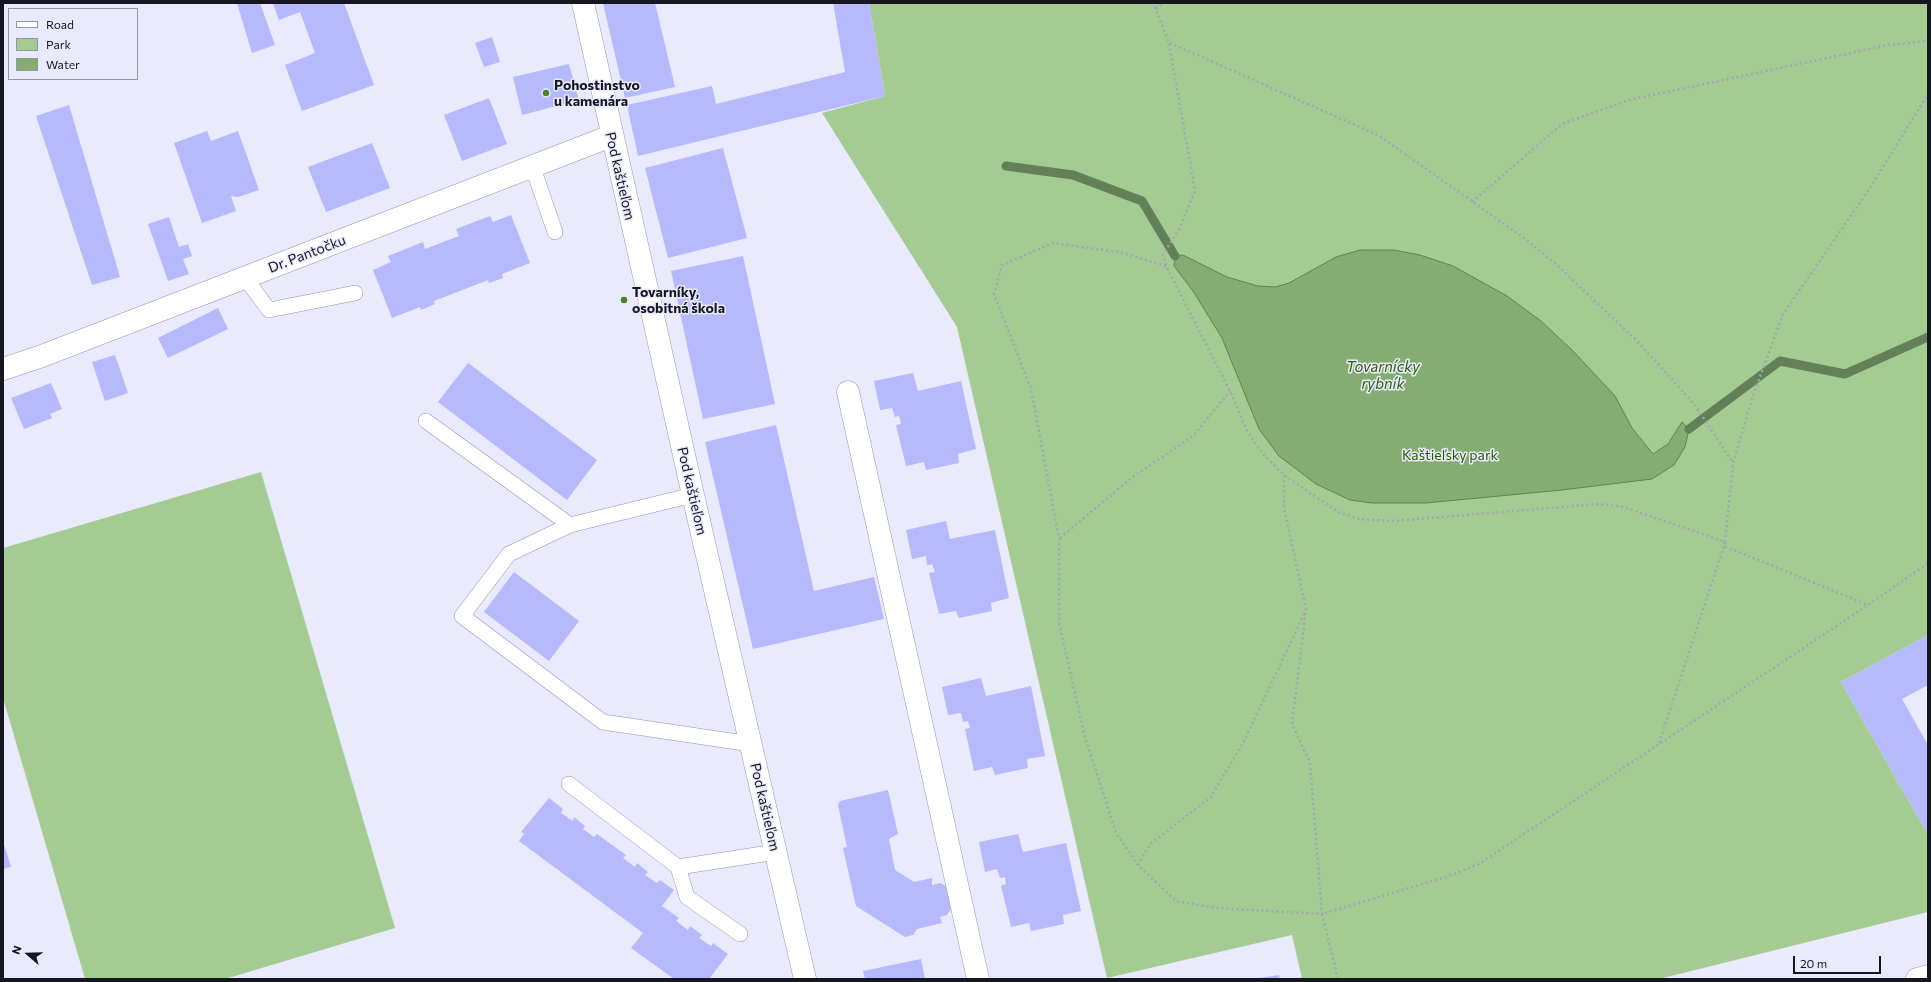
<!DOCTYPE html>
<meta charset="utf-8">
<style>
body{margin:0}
#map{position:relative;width:1931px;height:982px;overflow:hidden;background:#e9eafd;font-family:Commissioner,sans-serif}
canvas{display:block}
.frame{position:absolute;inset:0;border:4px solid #151620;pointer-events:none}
.legend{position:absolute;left:8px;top:8px;width:130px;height:72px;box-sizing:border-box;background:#e9eafd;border:1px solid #9495a5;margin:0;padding:5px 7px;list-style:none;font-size:12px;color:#151620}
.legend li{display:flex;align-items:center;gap:8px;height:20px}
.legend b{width:20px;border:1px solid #9495a5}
.north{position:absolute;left:8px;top:934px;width:40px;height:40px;-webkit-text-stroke:3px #e9eafd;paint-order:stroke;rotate:290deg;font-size:11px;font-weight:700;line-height:16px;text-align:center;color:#151620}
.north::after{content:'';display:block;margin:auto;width:14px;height:18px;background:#151620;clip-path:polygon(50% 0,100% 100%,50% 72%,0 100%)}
.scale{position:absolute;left:1793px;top:956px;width:88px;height:18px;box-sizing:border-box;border:2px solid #151620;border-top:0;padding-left:5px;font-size:12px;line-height:14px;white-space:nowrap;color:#151620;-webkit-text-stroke:3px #e9eafd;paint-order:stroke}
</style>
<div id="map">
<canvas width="1931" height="982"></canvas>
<div class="frame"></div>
<ul class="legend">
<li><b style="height:5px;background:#fff"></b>Road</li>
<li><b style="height:11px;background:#a4cb91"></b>Park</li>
<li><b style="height:11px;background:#85ad72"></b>Water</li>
</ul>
<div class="north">N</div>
<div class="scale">20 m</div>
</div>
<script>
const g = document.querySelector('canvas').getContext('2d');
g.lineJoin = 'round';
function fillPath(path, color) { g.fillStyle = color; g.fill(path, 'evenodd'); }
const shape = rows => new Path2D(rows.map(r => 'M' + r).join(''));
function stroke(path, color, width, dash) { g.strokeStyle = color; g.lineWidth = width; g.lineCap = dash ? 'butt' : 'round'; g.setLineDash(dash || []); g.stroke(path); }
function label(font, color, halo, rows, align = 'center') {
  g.font = font + ' Commissioner,sans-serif'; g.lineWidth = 3; g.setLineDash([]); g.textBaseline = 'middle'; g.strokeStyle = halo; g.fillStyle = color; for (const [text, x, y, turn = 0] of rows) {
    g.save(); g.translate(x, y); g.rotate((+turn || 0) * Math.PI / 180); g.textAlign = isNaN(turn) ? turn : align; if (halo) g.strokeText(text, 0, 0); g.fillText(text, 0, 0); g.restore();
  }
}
fillPath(shape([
 [869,3,1928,3,1928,635,1841,682,1928,835,1928,912,1659,979,1302,979,1292,935,1107,978,957,327,822,113,885,96],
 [261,472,395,928,225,979,85,979,3,698,3,548]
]), '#a4cb91');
const water = shape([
 [1360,250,1394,250,1420,255,1453,266,1507,296,1541,321,1573,351,1615,396,1632,428,1653,454,1668,444,1682,422,1689,429,1685,447,1674,465,1652,479,1562,490,1426,503,1372,503,1350,500,1316,484,1279,456,1259,429,1222,338,1193,291,1174,266,1175,256,1183,255,1227,277,1258,286,1275,287,1289,283,1336,257,1360,250]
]);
fillPath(water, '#85ad72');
stroke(water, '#638059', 1);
stroke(shape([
 [1006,166,1073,175,1142,201,1175,256],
 [1689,429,1780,361,1845,374,1928,337]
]), '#638059', 9);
fillPath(shape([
 [237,3,260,3,275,45,252,53],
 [344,3,374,85,302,111,285,65,315,53,300,12,279,20,273,4],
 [603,3,655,3,675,87,625,98],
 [833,3,869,3,885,96,638,156,627,105,712,86,716,104,845,72],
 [492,37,500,62,484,67,475,43],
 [569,64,579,100,522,115,513,77],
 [489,98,507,144,462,161,444,115],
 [69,105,120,277,92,285,36,116],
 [207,131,211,141,238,131,259,190,238,197,231,196,236,211,202,223,174,143],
 [372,143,390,188,326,212,308,167],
 [723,148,747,238,668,258,645,168],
 [511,215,530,263,502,274,503,278,489,283,488,280,434,301,435,304,421,310,420,307,392,318,373,270,391,262,388,256,423,242,425,249,459,236,456,229,490,216,493,222],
 [169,217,179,247,188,244,192,256,183,259,189,274,168,281,148,224],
 [743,256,775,404,703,419,671,271],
 [218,308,228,329,168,358,158,338],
 [115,355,128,393,105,401,92,362],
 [468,363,597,460,567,500,438,402],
 [913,373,918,391,961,381,976,449,958,454,959,463,926,470,924,462,906,466,896,425,901,424,899,416,895,417,892,408,880,410,874,381],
 [51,383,62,409,50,414,52,418,24,429,11,398],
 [776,425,814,591,874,577,884,619,753,649,705,442],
 [946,521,950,539,995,530,1009,598,991,603,992,611,959,618,956,611,939,614,929,573,935,572,932,564,927,565,926,556,912,559,906,530],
 [514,572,579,621,549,661,484,612],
 [1928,635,1928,685,1902,699,1928,745,1928,835,1841,682],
 [981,678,986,696,1031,686,1045,756,1027,759,1028,768,995,775,992,767,974,771,965,729,970,728,968,721,963,722,961,713,948,715,942,687],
 [888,790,898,834,889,839,895,870,914,882,932,878,932,885,940,883,946,886,951,909,947,915,940,917,942,923,917,929,913,935,905,937,856,906,843,848,847,847,838,805,840,801],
 [549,798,563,809,561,813,573,821,574,817,585,826,583,829,594,837,597,834,626,855,623,858,635,867,637,863,648,872,645,875,657,883,660,880,674,890,662,906,679,918,676,921,688,930,690,926,702,935,699,938,711,946,713,943,728,954,709,979,674,979,631,948,643,933,519,841,524,834,521,832],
 [1018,834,1023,852,1066,843,1081,911,1063,915,1064,924,1031,931,1029,923,1011,927,1001,886,1006,884,1005,877,1000,878,997,869,985,872,979,842],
 [3,841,11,867,3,869],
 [921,959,925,979,865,979,863,971],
 [1279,975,1280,979,1259,979,1259,978]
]), '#b6b9fb');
const lane = shape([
 [532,165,555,232],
 [245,278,269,310,355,293],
 [426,421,570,525],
 [693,495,570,525,509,554,462,616,603,722,751,744],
 [569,784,678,867],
 [740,934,687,897,678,867,776,852]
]);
const street = shape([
 [583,3,693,495,805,979],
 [3,369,42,356,611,136],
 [848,392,978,979],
 [1917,979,1928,976]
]);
stroke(lane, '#9395b2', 16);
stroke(street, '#9395b2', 23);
stroke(shape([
 [1151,3,1156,9,1169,43,1195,191,1179,229,1163,255,1166,266,1230,391,1247,431,1263,454,1284,475,1338,512,1359,519,1393,521,1599,504,1624,507,1725,542,1724,546,1868,605,1928,563],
 [1156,9,1163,3],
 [1170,43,1378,135,1524,238,1558,266,1638,342,1695,405,1733,463],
 [1472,202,1562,124,1629,100,1888,45,1928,41],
 [1166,266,1119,252,1053,243,1002,265,994,294,1031,389,1059,539,1059,622,1084,734,1116,833,1138,865,1176,901,1217,908,1322,914,1310,763,1292,724,1306,609,1284,508,1284,475],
 [1060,538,1134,476,1193,436,1230,391],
 [1725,542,1733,463,1753,396,1783,314,1870,188,1928,94],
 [1659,743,1724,546],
 [1138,865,1150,844,1210,798,1243,743,1305,612],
 [1338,979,1322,914,1446,877,1479,864,1868,605]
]), '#a3a4b4', 2.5, [2, 3]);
stroke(lane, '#fff', 15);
stroke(street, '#fff', 22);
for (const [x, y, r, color] of [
 [546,93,4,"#4a8624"],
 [624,300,4,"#4a8624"]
]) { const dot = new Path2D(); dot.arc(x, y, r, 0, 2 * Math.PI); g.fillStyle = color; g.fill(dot); stroke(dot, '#e9eafd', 1.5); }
label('bold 14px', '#151620', '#e9eafd', [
 ["Pohostinstvo",554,85],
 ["u kamenára",554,101],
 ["Tovarníky,",632,292],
 ["osobitná škola",632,308]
], 'left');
label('14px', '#151620', '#e9eafd', [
 ["Pod kaštieľom",620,176,77],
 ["Dr. Pantočku",307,254,-21],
 ["Pod kaštieľom",692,491,77],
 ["Pod kaštieľom",765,807,77]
]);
label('14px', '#295b01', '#e9eafd', [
 ["Kaštieľsky park",1450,455]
]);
label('italic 15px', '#2e6009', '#e9eafd', [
 ["Tovarnícky",1383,367],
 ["rybník",1383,384]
]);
</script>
